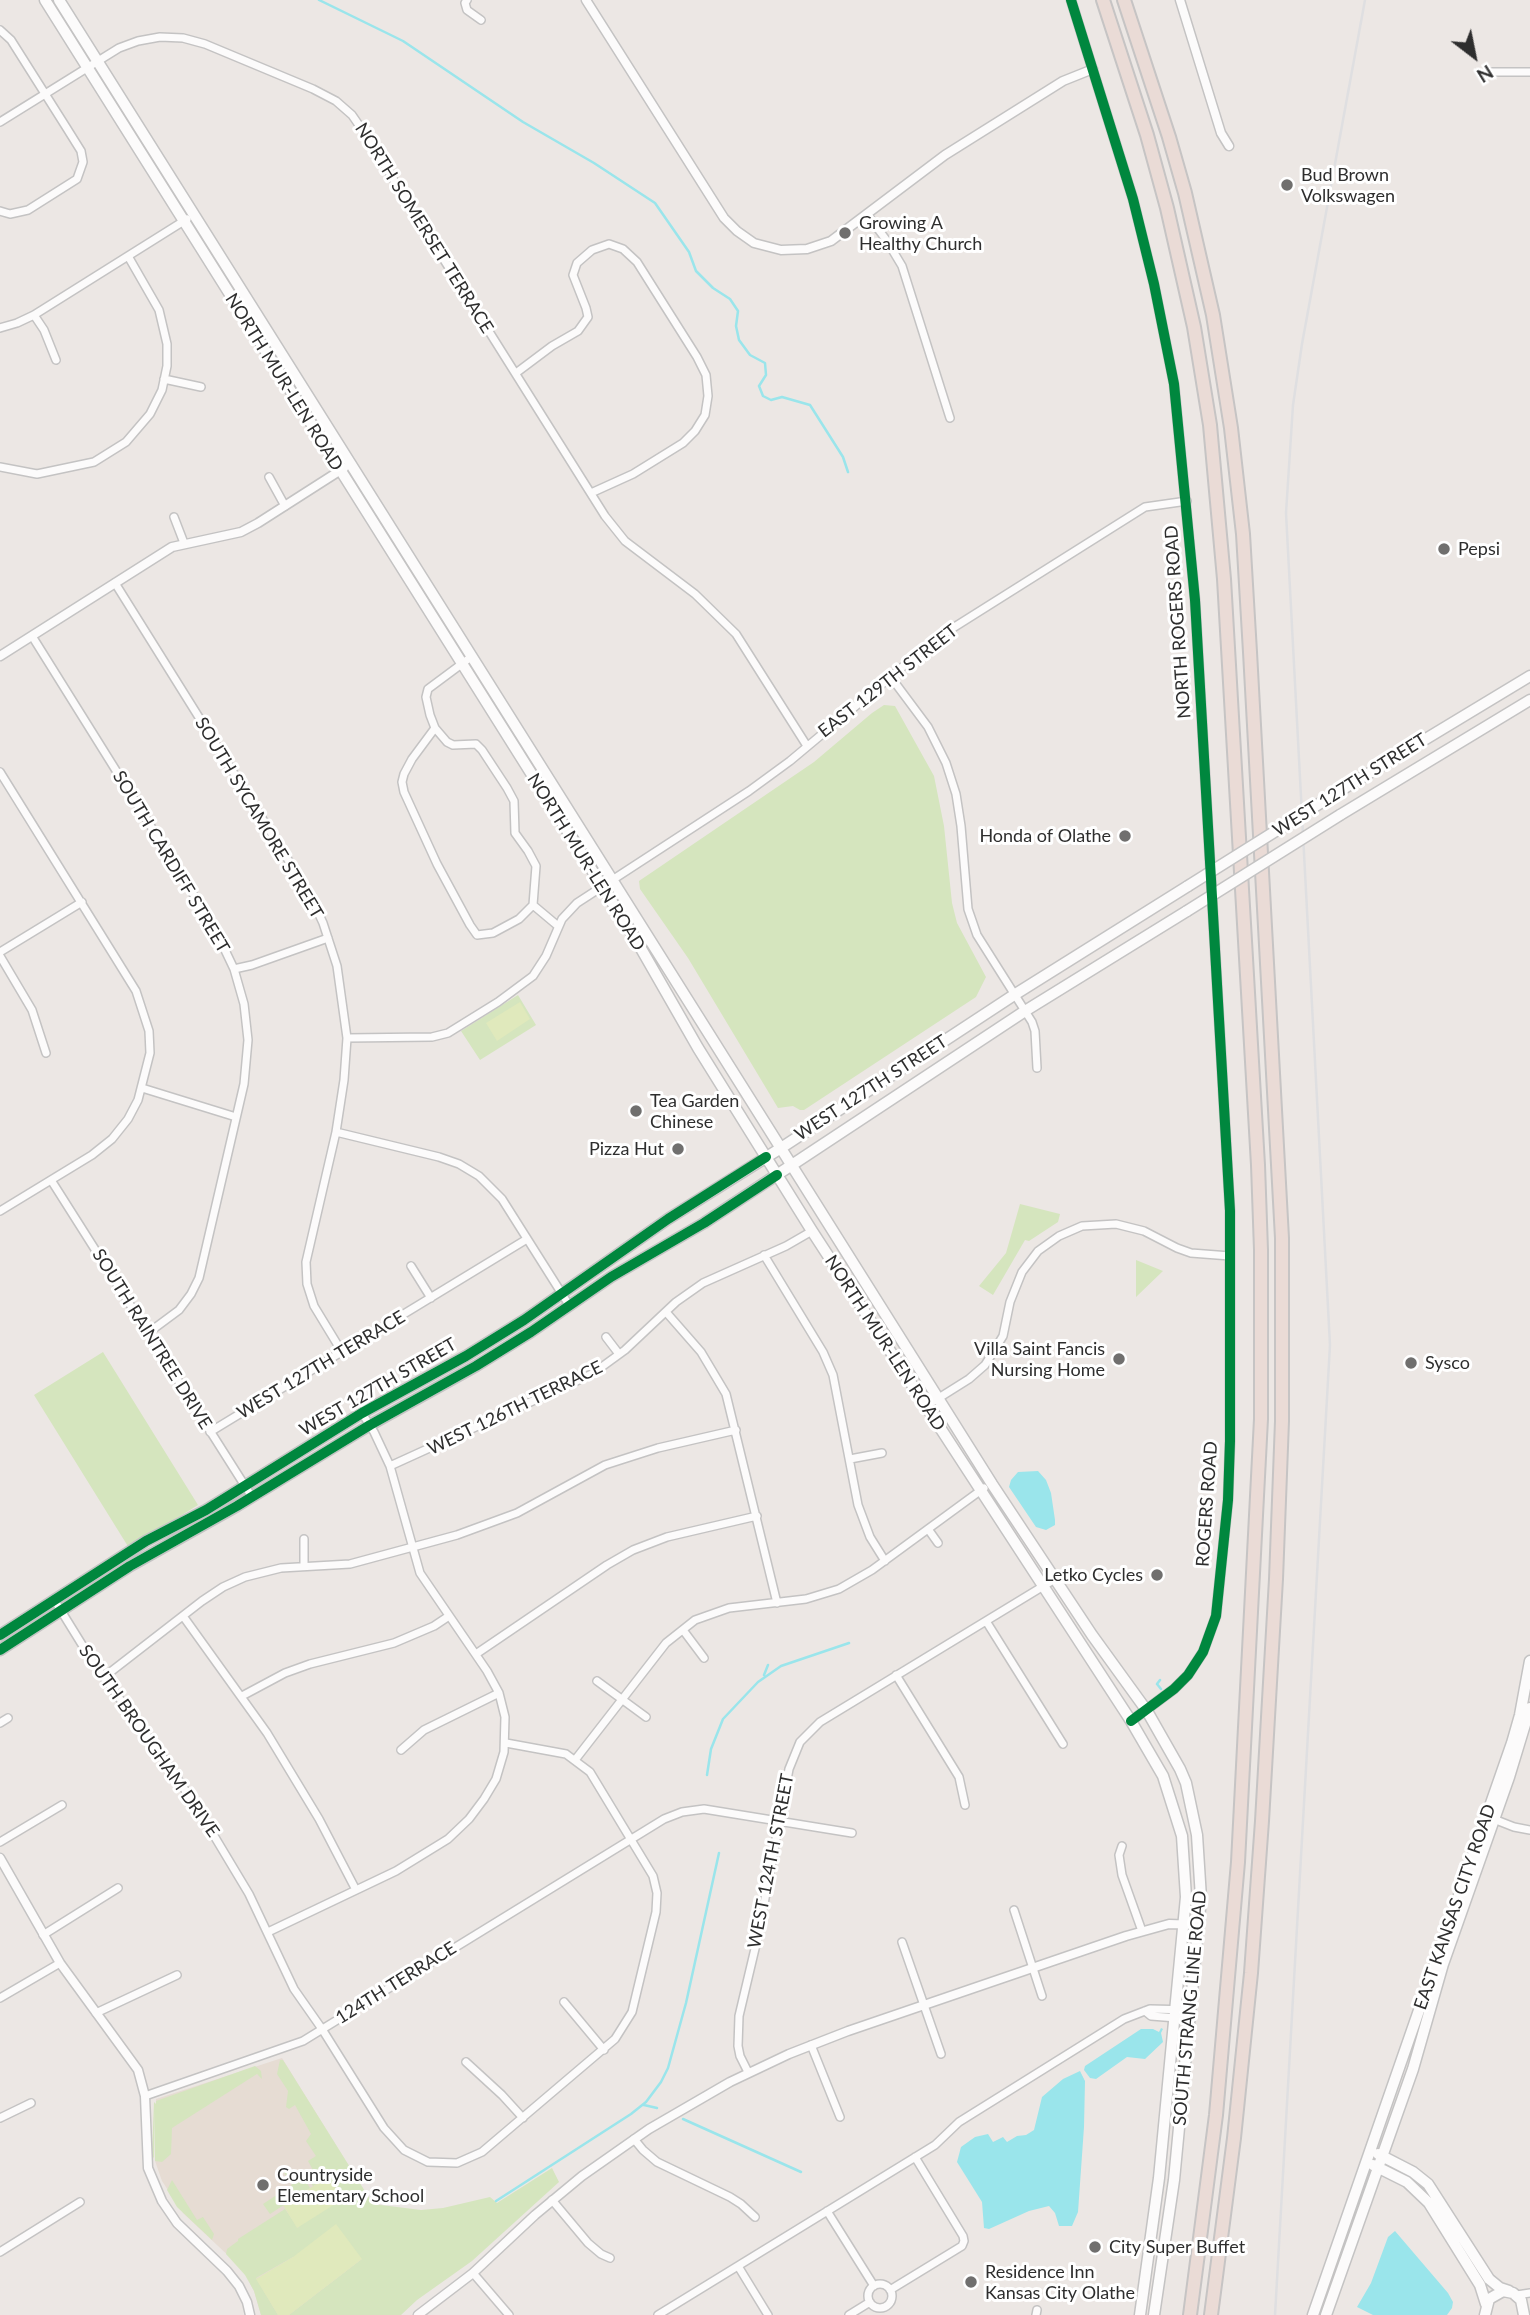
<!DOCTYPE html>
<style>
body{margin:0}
#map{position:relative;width:1530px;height:2315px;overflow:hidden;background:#ece7e4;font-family:Lato,sans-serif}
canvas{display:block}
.north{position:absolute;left:1439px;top:21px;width:70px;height:70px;-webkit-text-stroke:5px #fff;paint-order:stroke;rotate:148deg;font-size:19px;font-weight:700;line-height:28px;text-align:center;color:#2e2e2e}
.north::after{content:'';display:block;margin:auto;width:24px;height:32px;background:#2e2e2e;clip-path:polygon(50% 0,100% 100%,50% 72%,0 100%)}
</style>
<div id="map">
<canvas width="1530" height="2315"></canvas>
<div class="north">N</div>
</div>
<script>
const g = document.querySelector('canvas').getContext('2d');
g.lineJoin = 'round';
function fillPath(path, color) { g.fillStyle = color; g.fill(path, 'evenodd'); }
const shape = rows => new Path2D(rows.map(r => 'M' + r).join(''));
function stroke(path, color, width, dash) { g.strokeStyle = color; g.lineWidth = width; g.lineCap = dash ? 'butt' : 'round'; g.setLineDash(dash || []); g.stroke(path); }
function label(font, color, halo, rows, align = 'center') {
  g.font = font + ' Lato,sans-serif'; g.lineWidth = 6; g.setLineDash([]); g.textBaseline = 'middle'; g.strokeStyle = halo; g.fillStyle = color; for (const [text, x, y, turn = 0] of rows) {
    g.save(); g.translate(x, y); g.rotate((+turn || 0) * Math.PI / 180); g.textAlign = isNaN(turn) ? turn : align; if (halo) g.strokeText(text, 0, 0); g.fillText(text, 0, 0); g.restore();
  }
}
fillPath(shape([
 [282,2058,396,2242,298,2315,261,2315,254,2291,246,2275,235,2262,183,2213,162,2181,155,2161,156,2099]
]), '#e6dcd3');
fillPath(shape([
 [884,705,895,706,934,776,944,826,952,903,957,923,986,977,976,997,804,1110,800,1110,793,1106,778,1108,688,958,640,889,639,881,814,762,872,713],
 [518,995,536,1025,480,1060,461,1031],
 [1020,1204,1060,1214,1058,1222,1029,1241,1025,1240,993,1295,979,1286,1006,1253],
 [1136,1260,1163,1271,1136,1297],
 [103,1352,198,1505,129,1548,34,1395],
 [280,2060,283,2060,373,2204,421,2210,443,2208,490,2197,497,2203,552,2168,559,2182,472,2261,417,2300,401,2315,289,2315,362,2259,293,2257,256,2278,278,2315,261,2315,254,2291,245,2275,226,2254,227,2249,238,2241,238,2239,285,2209,298,2228,328,2177,313,2186,307,2177,314,2172,308,2161,316,2156,306,2141,311,2134,295,2105,289,2109,286,2107,288,2091,277,2074],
 [255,2066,261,2071,262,2079,257,2074,172,2128,171,2154,162,2162,155,2161,155,2111,154,2159,152,2154,154,2102,156,2104,156,2101],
 [287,2169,297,2182,304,2178,310,2188,270,2214,263,2204,292,2185,283,2171],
 [172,2180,197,2220,203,2217,214,2234,212,2240,177,2207,167,2190]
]), '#d5e5be');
fillPath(shape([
 [520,1002,530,1019,497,1041,486,1023],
 [328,2177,343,2199,297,2228,283,2205],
 [336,2224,362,2259,289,2315,278,2315,256,2279,293,2257]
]), '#e0e9bc');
fillPath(shape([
 [1038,1471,1046,1480,1051,1493,1055,1520,1055,1525,1046,1530,1036,1527,1009,1487,1011,1480,1018,1472],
 [1161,2028,1163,2029,1161,2033,1163,2042,1145,2059,1127,2057,1096,2079,1090,2078,1084,2070,1085,2066,1141,2029,1153,2029,1159,2032],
 [1080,2071,1085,2081,1084,2127,1078,2212,1072,2226,1059,2226,1055,2213,1049,2206,1029,2211,989,2229,984,2228,982,2202,957,2162,961,2147,975,2137,988,2134,993,2142,1003,2137,1007,2142,1017,2136,1026,2135,1034,2130,1042,2097,1063,2079],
 [1395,2231,1448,2293,1453,2302,1452,2308,1447,2315,1373,2315,1357,2307,1371,2283,1388,2237]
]), '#9ae5eb');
stroke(shape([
 [319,0,403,41,523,122,594,163,655,203,689,252,696,271,713,288,730,299,738,311,736,326,739,340,750,355,765,363,766,375,759,386,763,396,771,400,782,397,810,405,843,457,848,472],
 [764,1675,768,1665],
 [1160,1680,1157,1684,1161,1689],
 [707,1775,711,1749,723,1719,758,1682,781,1666,849,1643],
 [644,2105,657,2108],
 [683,2119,801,2172],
 [496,2201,631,2114,646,2102,661,2082,668,2068,686,2003,719,1853]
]), '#9ae5eb', 2.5);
const minor = shape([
 [467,0,465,3,467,10,481,20],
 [0,30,11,40,66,127,81,151,83,162,77,179,28,210,10,214,0,211],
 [1492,72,1530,72],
 [0,122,119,48,138,41,160,37,183,38,205,44,313,89,336,101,352,115,363,131,605,516,625,541,695,594,736,634,807,746],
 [867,214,887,241,902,266,950,418],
 [34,315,44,330,56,360],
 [0,328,17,323,34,315,187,219],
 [516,373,552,346,578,331,588,317,586,308,573,275,577,263,592,250,609,244,623,249,637,262,697,357,706,375,708,396,705,415,695,431,683,443,633,474,591,493],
 [164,379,201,387],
 [0,467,37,474,94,462,126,442,150,414,162,390,167,366,167,344,159,310,128,256],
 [269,477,285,506],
 [174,517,184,543],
 [115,583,310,895,323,923,337,966,347,1038,344,1080,336,1132,306,1262,307,1284,314,1306,342,1352],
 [32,636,215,929,234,969,244,1004,248,1040,244,1084,199,1278,191,1294,179,1310,148,1333],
 [471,657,428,689,426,697,430,715,435,728,447,742,453,745,476,744,482,750,507,788,514,801,515,833,528,851,536,866,533,905,558,926],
 [890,676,928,727,946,763,956,794,961,826,968,909,977,935,1032,1022,1035,1031,1037,1068],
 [435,728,412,759,404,774,402,782,404,792,437,864,470,925,477,935,493,933,519,919,533,905],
 [0,772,136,991,149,1031,150,1053,138,1100,128,1119,112,1139,92,1155,0,1211],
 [0,952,82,902],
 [0,956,32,1010,46,1053],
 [234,969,252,965,328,938],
 [347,1038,432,1037,448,1033,498,1002,533,976,546,956,562,919,577,903,749,791,790,761,937,638,1145,507,1187,501],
 [142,1088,236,1117],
 [336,1132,439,1157,459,1164,479,1176,502,1199,569,1305],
 [51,1180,252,1497],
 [764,1255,823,1352,833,1375,858,1505,870,1537,885,1561],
 [411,1266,431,1298],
 [666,1312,701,1352,726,1394,777,1603],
 [606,1337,619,1354],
 [926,1406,969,1379,985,1365,1003,1336,1010,1302,1022,1272,1038,1251,1059,1236,1082,1226,1116,1224,1144,1231,1177,1248,1191,1253,1230,1256],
 [210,1432,527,1239],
 [850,1459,882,1453],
 [390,1466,592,1374,625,1350,676,1302,703,1283,786,1246,812,1231],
 [928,1529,938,1543],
 [304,1539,304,1566],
 [55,1601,94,1664,170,1767,204,1819,249,1894,294,1989,322,2029,384,2128,404,2150,428,2162,457,2163,482,2152,615,2039,632,2012,656,1912,657,1893,653,1876,590,1772,566,1754,506,1743],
 [183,1616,267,1733,319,1819,356,1890],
 [986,1621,1063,1744],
 [683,1630,704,1658],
 [476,1654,607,1565,633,1550,667,1537,757,1516],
 [896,1675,959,1777,965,1805],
 [104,1677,202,1601,223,1587,245,1577,281,1568,350,1564,457,1535,517,1513,605,1465,658,1448,736,1430],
 [597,1681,646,1717],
 [242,1696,285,1673,310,1664,394,1643,434,1626,449,1616],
 [0,1723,8,1718],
 [401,1750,424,1730,499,1693],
 [575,1760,666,1643,695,1620,729,1608,806,1599,839,1589,872,1570,984,1488],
 [1491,1818,1514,1827,1530,1830],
 [0,1842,62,1805],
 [1122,1846,1119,1855,1122,1875,1142,1931],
 [1014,1910,1042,1996],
 [268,1932,396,1871,448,1839,469,1819,484,1799,496,1779,504,1752,505,1717,499,1693,487,1671,420,1573,390,1466,374,1432,362,1413],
 [43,1935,118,1888],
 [902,1942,941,2054],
 [0,1998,60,1963],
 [564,2002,604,2050],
 [1145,2011,1151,2016,1190,2019],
 [96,2013,177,1975],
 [811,2045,840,2117],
 [466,2062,502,2095,523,2118],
 [748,2072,740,2056,738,2046,739,2016,758,1936,789,1769,800,1742,820,1722,1055,1579],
 [145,2096,303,2041,664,1819,682,1812,704,1809,852,1833],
 [0,2118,31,2103],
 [634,2139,643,2150,657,2162,730,2197,741,2204,755,2217],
 [552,2200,588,2243,601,2254,610,2258],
 [827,2211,874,2286],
 [0,2252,80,2202],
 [738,2266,768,2315],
 [473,2273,509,2315],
 '868 2296a12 12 0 1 1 24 0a12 12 0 1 1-24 0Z',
 [890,2290,962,2246,964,2241,963,2236,915,2157],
 [1517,2295,1530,2293],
 [658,2315,935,2145,959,2122,1124,2019,1150,2009,1191,2010],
 [849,2315,870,2302],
 [1036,2315,1037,2310]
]);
const tertiary = shape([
 [586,0,724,218,737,231,754,243,781,250,807,249,831,241,945,155,1063,81,1093,69],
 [1071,0,1133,199,1154,284,1174,384,1195,600,1230,1211,1230,1441,1228,1500,1216,1616,1203,1652,1188,1675,1174,1689,1131,1721],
 [1180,0,1221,133,1229,146],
 [0,656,172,547,241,532,258,523,344,468],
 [0,1858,60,1963,138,2070,145,2096,148,2168,162,2201,177,2223,227,2271,239,2286,247,2302,250,2315],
 [418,2315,473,2273,535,2215,582,2176,649,2129,730,2082,789,2054,848,2031,1126,1936,1169,1924,1199,1925]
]);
const secondary = shape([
 [45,0,639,945,698,1048,812,1231,1131,1721,1163,1776,1182,1836,1186,1897,1159,2178,1140,2315],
 [59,0,992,1484,1092,1635,1147,1711,1180,1769,1186,1783,1197,1835,1201,1898,1174,2180,1154,2315],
 [1338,792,1530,676],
 [1340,815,1530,700],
 [0,1635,146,1541,206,1510,362,1413,466,1356,524,1320,668,1219,781,1148,1014,995,1188,886],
 [0,1650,130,1566,237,1506,370,1425,476,1366,531,1332,611,1277,704,1223,1025,1011,1187,911],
 [1378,2154,1413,2172,1428,2184,1489,2279,1500,2288,1509,2291],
 [1373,2165,1407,2182,1429,2203,1480,2285,1486,2304],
 [1313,2315,1512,1743,1520,1715,1530,1661],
 [1326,2315,1413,2069,1443,1964,1509,1777,1530,1708],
 [1485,2315,1489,2299,1503,2291,1513,2293,1521,2300,1524,2315]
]);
const motorway = shape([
 [1103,0,1147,135,1167,208,1194,327,1210,425,1224,579,1258,1165,1261,1250,1261,1419,1238,1862,1216,2115,1190,2315],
 [1124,0,1169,137,1185,193,1213,315,1231,428,1243,534,1250,652,1282,1238,1282,1421,1276,1579,1262,1821,1251,1973,1234,2138,1211,2315]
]);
stroke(minor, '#c4c3c3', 10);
stroke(tertiary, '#c4c3c3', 11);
stroke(secondary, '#c4c3c3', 13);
stroke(motorway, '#c6c4c4', 16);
stroke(minor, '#fcfbfb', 7);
stroke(tertiary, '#fcfbfb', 8);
stroke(secondary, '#fcfbfb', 10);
stroke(motorway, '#eadbd6', 12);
stroke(shape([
 [1275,2315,1330,1345,1286,513,1293,405,1302,344,1365,0]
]), '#dfdfe1', 2.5);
const secondaryBridge = shape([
 [1188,886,1338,792],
 [1187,911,1340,815]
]);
stroke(secondaryBridge, '#c4c3c3', 13, []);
stroke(secondaryBridge, '#fcfbfb', 10);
stroke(shape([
 [1071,0,1133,199,1154,284,1174,384,1195,600,1230,1211,1230,1441,1228,1500,1216,1616,1203,1652,1188,1675,1174,1689,1131,1721],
 [0,1635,146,1541,206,1510,362,1413,466,1356,524,1320,668,1219,766,1157],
 [0,1650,130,1566,237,1506,370,1425,476,1366,531,1332,611,1277,704,1223,777,1175]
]), '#00873e', 10);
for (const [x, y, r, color] of [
 [1287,185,7,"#706f6e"],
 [845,233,7,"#706f6e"],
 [1444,549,7,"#706f6e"],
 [1125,836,7,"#706f6e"],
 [636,1111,7,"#706f6e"],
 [678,1149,7,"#706f6e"],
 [1119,1359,7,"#706f6e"],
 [1411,1363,7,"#706f6e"],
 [1157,1575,7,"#706f6e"],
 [263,2185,7,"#706f6e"],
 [1095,2247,7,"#706f6e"],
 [971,2282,7,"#706f6e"]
]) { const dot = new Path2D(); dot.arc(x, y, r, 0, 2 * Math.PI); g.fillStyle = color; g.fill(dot); stroke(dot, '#fff', 2.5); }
label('18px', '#2e2e2e', '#fff', [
 ["Bud Brown",1301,175],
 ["Volkswagen",1301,196],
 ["Growing A",859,223],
 ["Healthy Church",859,244],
 ["Pepsi",1458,549],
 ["Honda of Olathe",1111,836,"right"],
 ["Tea Garden",650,1101],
 ["Chinese",650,1122],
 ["Pizza Hut",664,1149,"right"],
 ["Villa Saint Fancis",1105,1349,"right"],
 ["Nursing Home",1105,1370,"right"],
 ["Sysco",1425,1363],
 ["Letko Cycles",1143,1575,"right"],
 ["Countryside",277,2175],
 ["Elementary School",277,2196],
 ["City Super Buffet",1109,2247],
 ["Residence Inn",985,2272],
 ["Kansas City Olathe",985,2293]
], 'left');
label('18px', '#2e2e2e', '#fff', [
 ["NORTH SOMERSET TERRACE",424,228,58],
 ["NORTH MUR-LEN ROAD",284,382,58],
 ["NORTH ROGERS ROAD",1178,622,-94],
 ["EAST 129TH STREET",888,681,-38],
 ["WEST 127TH STREET",1350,785,-32],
 ["SOUTH SYCAMORE STREET",259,818,59],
 ["SOUTH CARDIFF STREET",171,862,59],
 ["NORTH MUR-LEN ROAD",586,862,58],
 ["WEST 127TH STREET",871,1088,-33],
 ["SOUTH RAINTREE DRIVE",152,1339,58],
 ["NORTH MUR-LEN ROAD",885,1343,57],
 ["WEST 127TH TERRACE",321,1365,-31],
 ["WEST 127TH STREET",378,1387,-30],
 ["WEST 126TH TERRACE",515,1408,-26],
 ["ROGERS ROAD",1207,1504,-86],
 ["SOUTH BROUGHAM DRIVE",149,1741,55],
 ["WEST 124TH STREET",771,1861,-79],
 ["EAST KANSAS CITY ROAD",1455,1907,-71],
 ["124TH TERRACE",396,1983,-32],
 ["SOUTH STRANG LINE ROAD",1190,2008,-85]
]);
</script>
